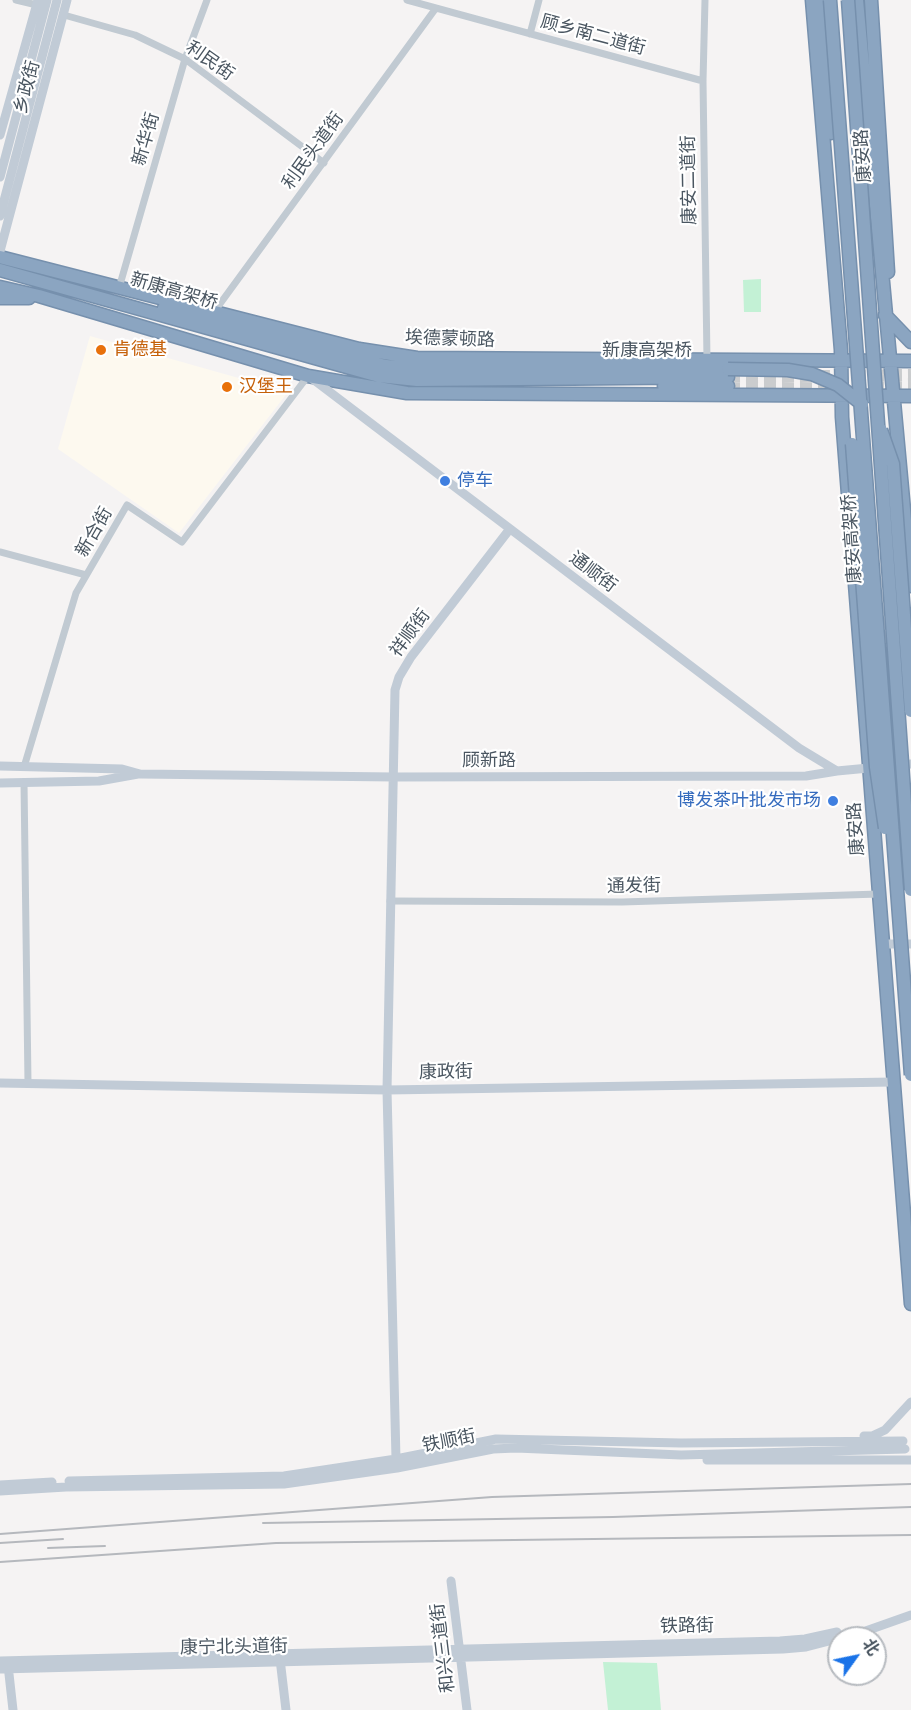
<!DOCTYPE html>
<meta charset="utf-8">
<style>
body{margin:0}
#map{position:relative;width:911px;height:1710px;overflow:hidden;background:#f5f3f3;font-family:"Alegreya Sans","Noto Sans SC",sans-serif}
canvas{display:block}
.north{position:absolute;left:827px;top:1626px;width:60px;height:60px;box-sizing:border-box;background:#fff;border:2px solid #b7bbc0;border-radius:50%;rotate:57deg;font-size:16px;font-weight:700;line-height:24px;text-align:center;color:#4a5661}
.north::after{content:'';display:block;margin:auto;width:21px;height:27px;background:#1a73e8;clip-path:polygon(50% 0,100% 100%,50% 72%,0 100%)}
</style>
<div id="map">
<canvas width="911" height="1710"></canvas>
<div class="north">北</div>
</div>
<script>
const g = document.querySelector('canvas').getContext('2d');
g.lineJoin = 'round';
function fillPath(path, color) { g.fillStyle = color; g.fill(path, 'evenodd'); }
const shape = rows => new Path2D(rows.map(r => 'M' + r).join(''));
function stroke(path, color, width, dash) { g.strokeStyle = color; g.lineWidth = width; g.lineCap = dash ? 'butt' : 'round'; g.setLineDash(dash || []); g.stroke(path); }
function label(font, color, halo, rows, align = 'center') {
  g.font = font + ' "Alegreya Sans","Noto Sans SC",sans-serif'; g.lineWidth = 4.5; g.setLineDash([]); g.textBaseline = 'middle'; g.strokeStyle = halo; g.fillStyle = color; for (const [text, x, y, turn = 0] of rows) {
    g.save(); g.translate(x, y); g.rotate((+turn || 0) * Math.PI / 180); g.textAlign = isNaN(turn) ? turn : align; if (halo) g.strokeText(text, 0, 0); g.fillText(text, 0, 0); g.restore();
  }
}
fillPath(shape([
 [90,336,288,392,179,533,58,449]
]), '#fdf9ef');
fillPath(shape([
 [761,279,761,312,744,312,743,280],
 [603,1662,657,1663,661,1710,608,1710]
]), '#c3f1d5');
stroke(shape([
 [728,377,911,375],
 [728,386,911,384]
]), '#caccce', 12, [12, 6]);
const highway = shape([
 [812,0,841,350,842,417,911,1304],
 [822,0,831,133],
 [857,0,911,586],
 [871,0,888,272],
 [0,257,359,349,417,358,911,361],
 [0,270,379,376,417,380,728,377],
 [0,287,39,296,308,376,407,393,911,396],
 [0,298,29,298],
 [164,308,317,350,386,366,420,369,721,369],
 [885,315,911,342],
 [664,386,728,386]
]);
stroke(highway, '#7690ad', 15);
stroke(shape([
 [16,0,37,5],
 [407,0,703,81],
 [705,0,703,81,707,360],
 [64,15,135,35,185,59,324,163],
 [530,34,539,0],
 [119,288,185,59,207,0],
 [214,312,436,8],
 [0,552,86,575],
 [24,767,76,593,127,505,182,542,308,376],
 [24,782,28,1083],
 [390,901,622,902,879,894]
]), '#c1cad2', 7);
stroke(shape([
 [0,135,38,0],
 [0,177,47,0],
 [0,216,57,0],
 [0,251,67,0],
 [310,377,799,748,837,771,911,764],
 [0,766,122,769,140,774,394,777,806,776,837,771],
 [0,783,99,781,138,774],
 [883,944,911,944],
 [0,1083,387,1090,893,1082],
 [864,1436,872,1436,885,1430,911,1402],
 [396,1459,387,1090,395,690,399,677,411,657,509,530],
 [707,1460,911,1460],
 [69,1481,284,1476,396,1459,496,1439,681,1443,903,1441],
 [0,1485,52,1482],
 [0,1491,66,1487,284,1484,397,1468,493,1449,516,1448,681,1455,905,1449],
 [451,1581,467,1710],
 [280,1659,286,1710],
 [0,1661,780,1641,805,1639,837,1632],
 [8,1665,13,1710],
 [0,1669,783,1649,806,1647,860,1633,911,1615]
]), '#c1cbd6', 9);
stroke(highway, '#8ba5c1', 12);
stroke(shape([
 [263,1523,613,1517,911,1507],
 [0,1534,492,1497,911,1484],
 [0,1543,63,1539],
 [48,1548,105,1546],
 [0,1562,276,1543,911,1535]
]), '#b5b8bd', 2);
const highwayBridge = shape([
 [830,0,911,1075],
 [848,0,911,890],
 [728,369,788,370,812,374,838,385,862,404],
 [881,430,893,464,911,711],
 [852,444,876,767,885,828]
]);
stroke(highwayBridge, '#7690ad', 15, []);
stroke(highwayBridge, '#8ba5c1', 12);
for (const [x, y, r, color] of [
 [101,350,6,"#e8710a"],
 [227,387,6,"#e8710a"],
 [445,481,6,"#3f7fe0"],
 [833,801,6,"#3f7fe0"]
]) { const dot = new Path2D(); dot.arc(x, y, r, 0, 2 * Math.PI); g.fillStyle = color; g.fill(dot); stroke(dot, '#fff', 2); }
label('18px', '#4a5661', '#fff', [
 ["顾乡南二道街",593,35,15],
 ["利民街",210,61,35],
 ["乡政街",27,87,-75],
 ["新华街",146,139,-74],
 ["利民头道街",313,151,-54],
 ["康安路",863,156,-94],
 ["康安二道街",689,180,-91],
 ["新康高架桥",174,291,16],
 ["埃德蒙顿路",450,339,2],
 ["新康高架桥",647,351],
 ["新合街",94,532,-60],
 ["康安高架桥",852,539,-94],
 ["通顺街",593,572,37],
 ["祥顺街",410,633,-54],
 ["顾新路",489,761],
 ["康安路",856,829,-94],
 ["通发街",634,886,-1],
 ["康政街",446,1072,-1],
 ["铁顺街",449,1441,-11],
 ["铁路街",687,1626,-1],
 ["康宁北头道街",234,1647,-1],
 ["和兴三道街",443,1648,-97]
]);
label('18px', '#c56008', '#fff', [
 ["肯德基",113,350],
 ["汉堡王",239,387]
], 'left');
label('18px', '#366cbe', '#fff', [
 ["停车",457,481],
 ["博发茶叶批发市场",821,801,"right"]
], 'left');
</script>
